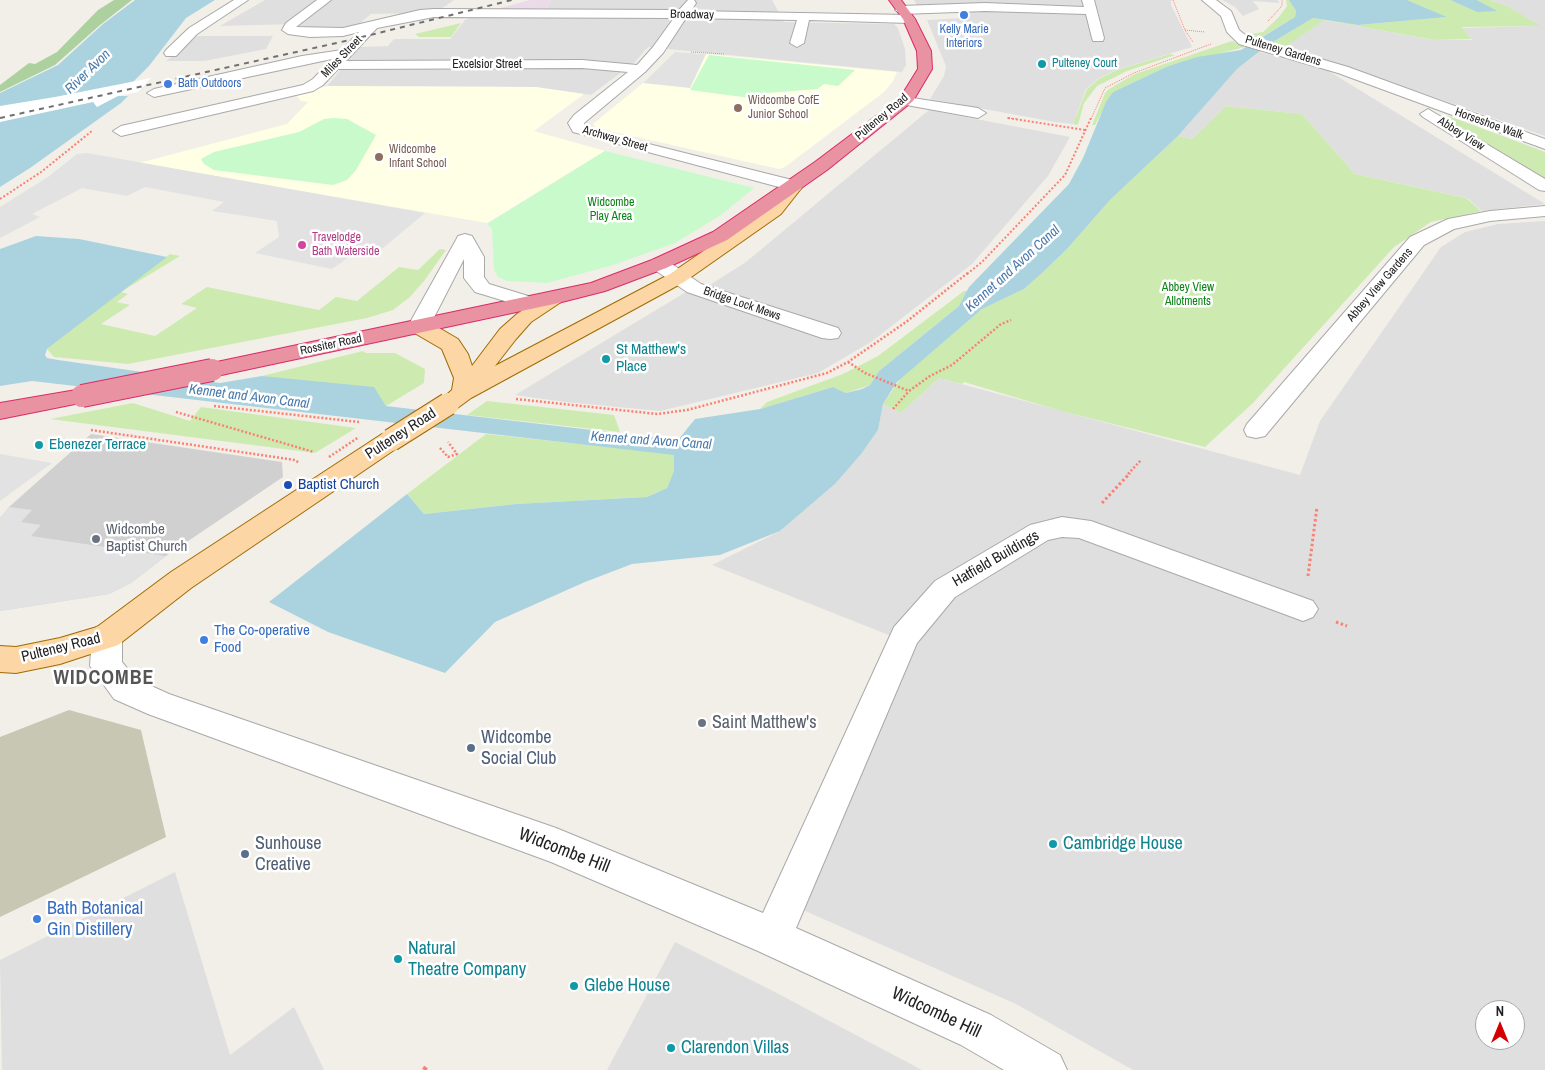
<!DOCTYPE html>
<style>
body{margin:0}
#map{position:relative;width:1545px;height:1070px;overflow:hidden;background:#f2efe9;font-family:"Archivo Narrow",sans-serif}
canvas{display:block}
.north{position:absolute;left:1475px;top:1000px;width:50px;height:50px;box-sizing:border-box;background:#fff;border:1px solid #a7a7a7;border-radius:50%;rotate:0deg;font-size:14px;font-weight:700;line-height:20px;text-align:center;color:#222}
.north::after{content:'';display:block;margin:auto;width:18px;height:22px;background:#d40000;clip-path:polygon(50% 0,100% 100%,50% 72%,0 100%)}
</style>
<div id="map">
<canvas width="1545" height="1070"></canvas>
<div class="north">N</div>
</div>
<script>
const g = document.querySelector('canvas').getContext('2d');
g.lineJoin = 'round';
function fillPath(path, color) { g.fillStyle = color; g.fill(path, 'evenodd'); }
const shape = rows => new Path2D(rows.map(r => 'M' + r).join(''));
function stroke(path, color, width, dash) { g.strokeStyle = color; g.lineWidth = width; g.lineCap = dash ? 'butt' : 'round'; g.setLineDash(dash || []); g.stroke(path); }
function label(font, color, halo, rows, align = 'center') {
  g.font = font + ' "Archivo Narrow",sans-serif'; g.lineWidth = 5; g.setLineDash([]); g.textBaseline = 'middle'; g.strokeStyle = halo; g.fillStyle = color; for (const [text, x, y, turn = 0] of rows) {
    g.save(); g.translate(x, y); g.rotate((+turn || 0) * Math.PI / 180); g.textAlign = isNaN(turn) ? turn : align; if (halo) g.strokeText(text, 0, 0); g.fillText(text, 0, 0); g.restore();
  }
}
fillPath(shape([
 [265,0,454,0,441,9,425,13,371,14,353,29,293,29,295,24,220,26],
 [551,0,772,0,784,22,894,24,898,28,905,49,906,65,902,72,648,47,635,62,591,95,534,87,327,86,360,47,388,46,394,39,450,39,465,20,493,10,545,10],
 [914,0,1171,0,1171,5,1192,47,1116,70,1099,78,1086,89,1073,124,1055,122,930,99,944,76,946,66,927,20,963,18,956,4,917,5],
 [1222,0,1278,0,1279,3,1253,1,1259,9,1243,16,1235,7],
 [1490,0,1545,0,1545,136,1362,72,1280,48,1323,20,1434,40,1472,40,1462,28,1538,26,1509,7],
 [197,36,273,36,266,49,204,61,166,61],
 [1260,52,1327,70,1545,204,1482,211,1467,198,1355,174,1302,114,1226,106,1192,139,1178,136,1237,69],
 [929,110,1070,137,1048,176,972,264,871,342,818,373,660,411,565,402,515,395,686,292,697,293,746,262],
 [1545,221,1545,1070,1133,1070,1016,1004,803,910,914,645,712,565,780,531,835,484,878,430,883,404,901,413,939,378,1300,475,1320,421,1441,247,1465,232,1498,224],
 [1485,1010,1515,1010,1515,1040,1485,1040],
 [175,872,230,1055,294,1007,324,1070,2,1070,0,960],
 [675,942,771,990,922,1070,607,1070]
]), '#e0dfdf');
fillPath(shape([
 [530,0,551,0,545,10,493,10]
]), '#ebdbe8');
fillPath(shape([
 [675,52,706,54,897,72,893,81,884,92,785,167,779,169,596,128,593,124,643,83],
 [328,86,536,87,584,94,534,131,605,151,487,223,139,163,287,124,308,102,301,101,296,95]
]), '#ffffe5');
fillPath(shape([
 [91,434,282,462,283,477,166,556,131,583,109,594,0,611,0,518,9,507]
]), '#d0d0d0');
fillPath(shape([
 [69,710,141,730,166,837,0,917,0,737]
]), '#c7c7b4');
fillPath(shape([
 [1286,0,1289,0,1296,11,1295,17,1255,41,1245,35,1263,32,1278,18,1287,6],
 [1407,0,1450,0,1477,12,1481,2,1477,0,1490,0,1509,7,1540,26,1462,27,1471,39,1434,40,1324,20,1288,45,1280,48,1268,45,1313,18,1358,25,1446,17],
 [461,23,451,37,419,37,415,34],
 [1232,41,1245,47,1166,67,1113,92,1095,125,1092,125,1105,93,1109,89,1135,74],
 [1170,54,1175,55,1127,71,1097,86,1084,103,1078,125,1073,124,1087,89,1100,78,1117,70],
 [1226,106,1302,114,1355,174,1466,198,1481,211,1431,222,1394,247,1253,403,1205,447,1061,411,964,382,962,384,939,378,901,413,883,404,901,378,982,309,1024,289,1041,274,1067,249,1110,200,1178,136,1192,139],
 [1449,116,1545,152,1545,178,1447,119,1446,117],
 [440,249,446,250,424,281,410,297,393,310,367,318,128,364,54,357,47,349,170,254,180,256,121,292,128,294,117,302,130,305,101,324,155,336,197,308,181,304,207,287,319,310,336,297,357,301,399,267,418,270],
 [964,291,968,291,966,296,959,306,879,371,870,385,846,393,833,387,760,409,767,402,843,374,878,356],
 [363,351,366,353,395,353,425,369,424,383,386,406,379,398,262,376],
 [487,401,614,415,620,432,467,415],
 [133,403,190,421,201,407,356,428,315,453,50,419],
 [486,434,674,454,675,471,667,488,647,497,516,504,424,514,407,494]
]), '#cdebb0');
fillPath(shape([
 [114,0,132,0,100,25,55,65,0,92,0,85,29,63,35,64,57,52,98,10]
]), '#add19e');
fillPath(shape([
 [709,55,855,70,838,86,824,84,817,89,756,94,750,98,690,90],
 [335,118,347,119,376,135,356,170,347,180,333,185,214,170,204,164,201,159,214,152,299,132,324,119],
 [605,151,754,188,721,215,675,243,613,265,547,283,507,281,498,277,494,269,492,229,487,224]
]), '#c8facc');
fillPath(shape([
 [675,52,706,54,690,88,643,83],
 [87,153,425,213,371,258,352,255,332,269,255,253,279,237,277,221,212,211,224,202,145,187,127,196,82,188,32,214,40,217,0,238,0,207,48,177,77,154],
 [0,454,52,463,0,501],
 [9,507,32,510,21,522,41,525,31,536,166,556,131,583,109,594,0,611,0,518]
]), '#e2e2e2');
fillPath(shape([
 [135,0,215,0,186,18,149,66,119,96,128,96,121,103,30,168,0,187,0,93,58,65,103,24],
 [1289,0,1407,0,1447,17,1358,25,1313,18,1268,45,1237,69,1178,136,1110,200,1067,249,1041,274,1024,289,982,309,897,382,883,404,878,430,861,454,835,484,780,531,720,555,632,564,585,582,495,622,445,673,328,632,269,602,407,494,424,514,516,504,647,497,667,488,674,471,674,455,32,381,0,386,0,249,36,236,79,239,167,257,47,349,45,355,47,358,58,360,220,383,262,376,374,387,386,406,678,440,695,419,760,409,833,387,846,393,862,389,870,385,879,371,959,306,969,287,1069,184,1083,158,1106,102,1113,92,1166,67,1197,57,1241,50,1295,17,1296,11],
 [1450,0,1477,0,1497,11,1477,12]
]), '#aad3df');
fillPath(shape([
 [151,78,138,92,118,96,97,107,93,102,0,122,0,106,55,97]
]), '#fff');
const minor = shape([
 [234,0,248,0,197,34,176,56,166,56,164,53,166,50,189,28,234,0],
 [317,0,331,0,296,27,343,28,420,10,434,9,679,10,688,0,694,0,696,3,691,11,909,15,915,19,909,23,809,20,804,43,797,47,790,43,797,20,686,18,663,53,645,72,584,123,585,126,593,130,800,182,803,186,800,190,794,191,573,132,568,123,574,115,628,72,582,68,338,69,323,85,313,91,121,136,113,131,121,126,303,85,313,79,332,59,154,97,147,93,154,89,302,56,342,50,359,32,343,36,310,37,288,34,282,30,286,23,317,0],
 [434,17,674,18,653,47,637,65,582,60,346,61,377,28,434,17],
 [1082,0,1094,0,1104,38,1103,41,1093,41,1092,38,1086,14,985,11,901,14,895,10,901,6,985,3,1084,7,1082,0],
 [1202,0,1216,0,1231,11,1239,30,1249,38,1348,67,1545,139,1545,149,1338,73,1239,44,1227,32,1221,16,1202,0],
 [906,97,978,108,986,113,978,118,901,104,899,101,906,97],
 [1428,109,1545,179,1545,191,1539,190,1423,117,1420,114,1428,109],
 [1545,206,1545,216,1490,221,1454,229,1424,245,1265,436,1256,438,1247,436,1244,430,1247,424,1410,237,1448,219,1490,211,1545,206],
 [465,234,472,236,484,257,484,277,489,284,538,299,541,303,538,307,531,309,475,292,464,278,464,259,427,331,419,332,411,331,408,326,456,240,458,236,465,234],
 [659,258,666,260,701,284,838,328,841,333,838,338,830,339,822,338,687,292,652,268,649,264,652,260,659,258],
 [1062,517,1091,521,1313,601,1318,609,1313,617,1303,621,1079,538,1062,537,1048,540,955,597,917,643,796,928,991,1015,1060,1055,1067,1070,1004,1070,961,1045,758,951,551,862,148,714,114,699,90,666,92,636,96,627,107,624,118,627,122,636,122,662,136,679,169,694,556,828,763,913,894,627,935,581,1030,525,1062,517]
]);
const major = shape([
 [794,181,800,182,803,186,781,214,684,282,471,398,456,409,448,411,440,409,436,404,452,390,454,378,442,349,411,331,408,326,411,321,419,320,427,321,458,339,468,354,472,366,500,329,517,314,547,294,554,292,561,294,564,298,561,302,531,322,516,339,495,366,670,274,769,206,788,182,794,181],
 [391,432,400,434,403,440,400,446,191,588,118,645,60,664,16,673,0,672,0,646,16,647,60,638,97,627,171,572,382,434,391,432]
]);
const highway = shape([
 [889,0,901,0,915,19,931,51,932,69,913,101,827,170,727,240,666,268,605,291,554,304,212,377,204,375,201,370,204,365,212,363,591,283,652,260,713,232,815,162,900,98,918,69,917,51,903,19,889,0],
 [82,389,90,391,94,396,90,401,0,419,0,403,82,389]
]);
stroke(minor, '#a9a9a9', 2);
stroke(major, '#a06b00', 2);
stroke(highway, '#dc2a67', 2);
stroke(shape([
 [1173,0,1185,30,1193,42],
 [1268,21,1282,6,1282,0],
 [1185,30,1205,32],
 [691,52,724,54],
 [1007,118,1017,119],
 [1091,119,1105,88,1134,73,1211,44]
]), '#fa8072', 1, [1, 1]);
stroke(shape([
 [1008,118,1085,130],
 [0,199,41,172,92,131],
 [967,274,982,262,1065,175,1091,118]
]), '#fa8072', 2, [2, 2]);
stroke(shape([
 [848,362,865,373,909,391,930,376,952,365,1001,324,1011,320],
 [516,399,657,414,687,410,827,373,848,362,906,322,969,272],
 [214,406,359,422],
 [893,409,909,391],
 [176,412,314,452],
 [91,430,295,460,299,463],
 [440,448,448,457,457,454,448,442],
 [1128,474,1141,460]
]), '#fa8072', 2.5, [2, 2]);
stroke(shape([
 [1102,503,1130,473],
 [1308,576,1317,507],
 [1336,622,1347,626]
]), '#fa8072', 3, [2.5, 2.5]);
stroke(shape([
 [424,1070,426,1067]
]), '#fa8072', 4.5, [4, 4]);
fillPath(minor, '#fff');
fillPath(major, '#fcd6a4');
fillPath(highway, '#e892a2');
stroke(shape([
 [0,118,350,40,512,0]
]), '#707070', 2, [5, 5]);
const majorBridge = shape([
 [391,440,448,404]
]);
const highwayBridge = shape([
 [82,396,212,370]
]);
stroke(majorBridge, '#a06b00', 24, []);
stroke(highwayBridge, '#dc2a67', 24, []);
stroke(shape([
 [329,457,359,437]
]), '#fa8072', 2.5, [2, 2]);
stroke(majorBridge, '#fcd6a4', 22);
stroke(highwayBridge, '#e892a2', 22);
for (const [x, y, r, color] of [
 [964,15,5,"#3f7fe0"],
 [1042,64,5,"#0f9aa8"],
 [168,84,5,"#3f7fe0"],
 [738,108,5,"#8d6e63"],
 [379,157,5,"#8d6e63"],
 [302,245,5,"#d1479c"],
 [606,359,5,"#0f9aa8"],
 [39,445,5,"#0f9aa8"],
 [288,485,5,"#1a4fb4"],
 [96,539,5,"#6b7280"],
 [204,640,5,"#3f7fe0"],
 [702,723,5,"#6b7280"],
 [471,748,5,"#5c6f8a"],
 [1053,844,5,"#0f9aa8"],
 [245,854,5,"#5c6f8a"],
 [37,919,5,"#3f7fe0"],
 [398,959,5,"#0f9aa8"],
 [574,986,5,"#0f9aa8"],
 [671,1048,5,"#0f9aa8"]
]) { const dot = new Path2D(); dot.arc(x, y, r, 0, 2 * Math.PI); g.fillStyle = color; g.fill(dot); stroke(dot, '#fff', 2); }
label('12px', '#222', '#fff', [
 ["Broadway",692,15,1],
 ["Pulteney Gardens",1283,51,17],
 ["Miles Street",342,57,-46],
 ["Excelsior Street",487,65],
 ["Pulteney Road",882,117,-40],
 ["Horseshoe Walk",1489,124,20],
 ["Abbey View",1461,134,32],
 ["Archway Street",615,139,16],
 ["Abbey View Gardens",1380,285,-49],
 ["Bridge Lock Mews",742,304,19],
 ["Rossiter Road",331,345,-12]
]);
label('12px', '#366cbe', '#fff', [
 ["Kelly Marie",964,30],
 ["Interiors",964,44],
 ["Bath Outdoors",178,84,"left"]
]);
label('12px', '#0d838f', '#fff', [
 ["Pulteney Court",1052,64]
], 'left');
label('12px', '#785e54', '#fff', [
 ["Widcombe CofE",748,101],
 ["Junior School",748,115],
 ["Widcombe",389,150],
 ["Infant School",389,164]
], 'left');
label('12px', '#0c8416', '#fff', [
 ["Widcombe",611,203],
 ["Play Area",611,217],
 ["Abbey View",1188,288],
 ["Allotments",1188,302]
]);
label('12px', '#b23c85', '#fff', [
 ["Travelodge",312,238],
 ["Bath Waterside",312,252]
], 'left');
label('italic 14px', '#4a7aab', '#fff', [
 ["River Avon",88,72,-44],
 ["Kennet and Avon Canal",1013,269,-42],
 ["Kennet and Avon Canal",249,397,7],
 ["Kennet and Avon Canal",651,441,4]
]);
label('15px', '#0d838f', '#fff', [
 ["St Matthew's",616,350],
 ["Place",616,367],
 ["Ebenezer Terrace",49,445]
], 'left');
label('15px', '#222', '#fff', [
 ["Pulteney Road",401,434,-33],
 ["Hatfield Buildings",996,559,-30],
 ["Pulteney Road",61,648,-14]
]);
label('15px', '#164399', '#fff', [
 ["Baptist Church",298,485]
], 'left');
label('15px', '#5b616d', '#fff', [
 ["Widcombe",106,530],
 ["Baptist Church",106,547]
], 'left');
label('15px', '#366cbe', '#fff', [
 ["The Co-operative",214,631],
 ["Food",214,648]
], 'left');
label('18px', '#5b616d', '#fff', [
 ["Saint Matthew's",712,723]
], 'left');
label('18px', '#4e5e75', '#fff', [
 ["Widcombe",481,738],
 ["Social Club",481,759],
 ["Sunhouse",255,844],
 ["Creative",255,865]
], 'left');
label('18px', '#0d838f', '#fff', [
 ["Cambridge House",1063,844],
 ["Natural",408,949],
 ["Theatre Company",408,970],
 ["Glebe House",584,986],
 ["Clarendon Villas",681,1048]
], 'left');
label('18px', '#222', '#fff', [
 ["Widcombe Hill",564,851,21],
 ["Widcombe Hill",936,1013,25]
]);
label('18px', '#366cbe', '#fff', [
 ["Bath Botanical",47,909],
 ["Gin Distillery",47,930]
], 'left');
g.letterSpacing = '1px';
label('bold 20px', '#555', '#fff', [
 ["WIDCOMBE",104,679]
]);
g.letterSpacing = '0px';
</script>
